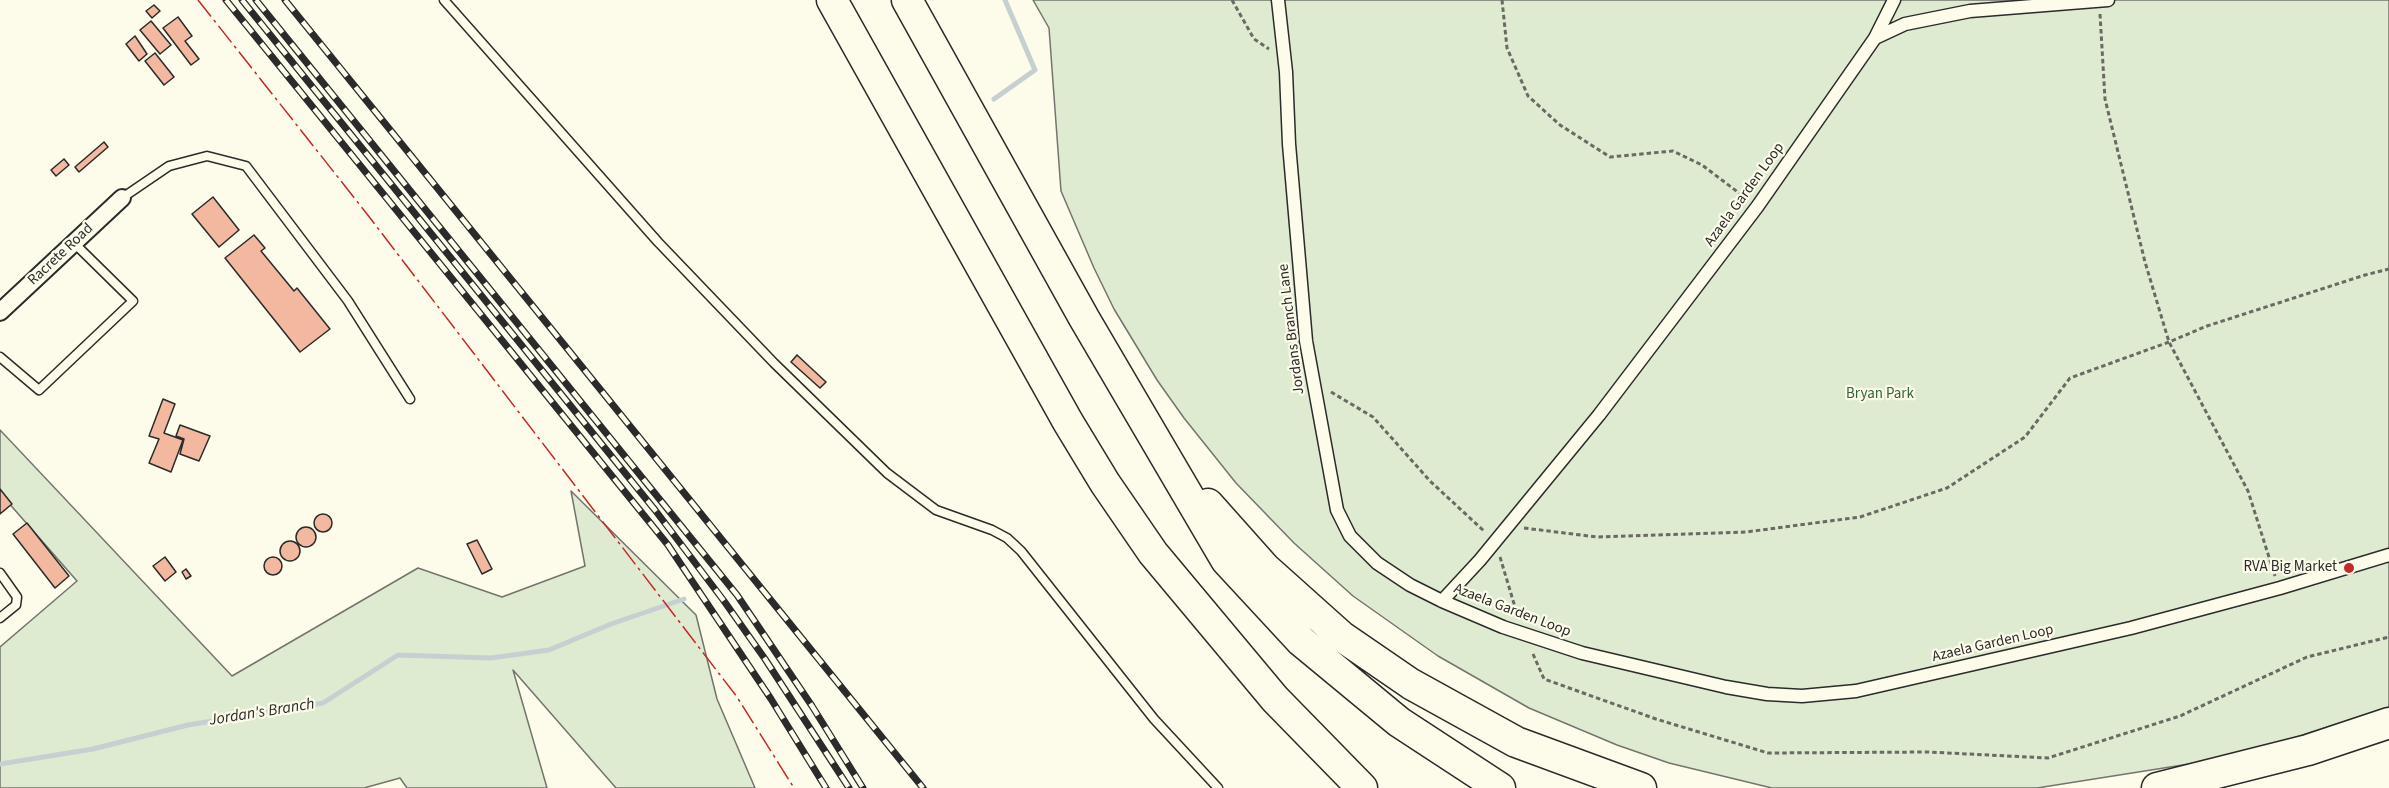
<!DOCTYPE html>
<style>
body{margin:0}
canvas{display:block;background:#fdfbea}
</style>
<canvas width="2389" height="788"></canvas>
<script>
const g = document.querySelector('canvas').getContext('2d');
g.lineJoin = 'round';
function fillPath(path, color) { g.fillStyle = color; g.fill(path, 'evenodd'); }
const shape = rows => new Path2D(rows.map(r => 'M' + r).join(''));
function stroke(path, color, width, dash) { g.strokeStyle = color; g.lineWidth = width; g.lineCap = dash ? 'butt' : 'round'; g.setLineDash(dash || []); g.stroke(path); }
function label(font, color, halo, rows, align = 'center') {
  g.font = font + ' "Source Sans 3",sans-serif'; g.lineWidth = 4.5; g.setLineDash([]); g.textBaseline = 'middle'; g.strokeStyle = halo; g.fillStyle = color; for (const [text, x, y, turn = 0] of rows) {
    g.save(); g.translate(x, y); g.rotate((+turn || 0) * Math.PI / 180); g.textAlign = isNaN(turn) ? turn : align; if (halo) g.strokeText(text, 0, 0); g.fillText(text, 0, 0); g.restore();
  }
}
const green = shape([
 [1033,0,2389,0,2389,707,2278,743,2189,764,2037,788,1772,788,1669,763,1617,745,1529,708,1438,656,1353,596,1294,543,1236,483,1184,418,1157,380,1114,309,1094,268,1061,191,1049,28,1033,0],
 [0,430,232,676,418,568,502,597,585,566,571,491,696,615,717,699,755,788,616,788,513,670,547,788,407,788,400,778,364,788,0,788,0,647,77,581,0,493,0,430]
]);
fillPath(green, '#deebd1');
stroke(green, '#74746e', 1.5);
stroke(shape([
 [994,99,1035,70,1005,0],
 [0,764,93,749,188,725,323,703,398,655,491,658,549,650,611,624,684,599]
]), '#c7d0d0', 5);
const building = shape([
 [154,5,160,11,152,18,146,11,154,5],
 [178,17,192,36,185,41,199,59,191,65,163,28,178,17],
 [151,21,171,45,160,54,140,30,151,21],
 [135,36,147,54,139,61,126,44,135,36],
 [155,53,174,77,164,85,145,61,155,53],
 [104,142,108,147,79,172,75,167,104,142],
 [64,159,69,165,56,176,51,170,64,159],
 [213,197,239,230,219,247,192,214,213,197],
 [254,235,265,248,261,251,294,291,297,288,330,329,300,352,225,258,254,235],
 [797,355,826,382,820,388,791,362,797,355],
 [163,399,175,404,164,433,183,440,171,472,149,463,159,439,149,436,163,399],
 [180,425,210,436,199,461,180,454,184,439,176,436,180,425],
 [0,489,12,504,0,514,0,489],
 '314 523a9 9 0 1 1 18 0a9 9 0 1 1-18 0Z',
 [27,523,69,576,55,588,13,534,27,523],
 '296 537a10 10 0 1 1 20 0a10 10 0 1 1-20 0Z',
 [477,540,492,569,482,574,467,544,477,540],
 '280 551a10 10 0 1 1 20 0a10 10 0 1 1-20 0Z',
 '264 566a9 9 0 1 1 18 0a9 9 0 1 1-18 0Z',
 [165,557,176,572,165,581,153,566,165,557],
 [186,569,191,576,186,579,182,572,186,569]
]);
fillPath(building, '#f2b8a0');
stroke(building, '#2b2b2b', 1.5);
const service = shape([
 [444,0,658,242,774,363,887,473,936,510,992,530,1007,538,1021,551,1154,719,1218,788],
 [122,198,169,166,207,156,246,166,348,301,410,399],
 [0,357,39,390,133,301,74,243],
 [0,573,17,597,16,605,0,618]
]);
const pedestrian = shape([
 [1278,0,1286,72,1289,144,1306,341,1337,510,1350,536,1377,563,1410,585,1442,601],
 [2108,0,1970,11,1905,24,1875,38,1757,207,1599,415,1480,560,1442,601,1503,627,1582,653,1726,687,1767,694,1802,696,1856,691,2131,628,2280,588,2389,555],
 [1875,38,1894,0]
]);
const minor = shape([
 [0,312,122,198]
]);
const motorway = shape([
 [832,0,1068,422,1105,483,1153,553,1275,699,1362,788],
 [907,0,1084,318,1226,560,1301,641,1399,722,1500,788],
 [1208,504,1265,568,1341,636,1411,684,1516,742,1641,788],
 [2157,788,2308,750,2389,723]
]);
stroke(service, '#2b2b2b', 11);
stroke(pedestrian, '#2b2b2b', 15);
stroke(minor, '#2b2b2b', 20);
stroke(motorway, '#2b2b2b', 33);
stroke(shape([
 [1232,0,1254,39,1269,49],
 [1502,0,1507,48,1528,96,1560,125,1610,157,1673,151,1702,165,1747,199],
 [2100,14,2105,99,2145,262,2169,342,2248,491,2275,576],
 [1331,392,1373,417,1430,481,1485,532],
 [1524,528,1597,537,1746,532,1860,517,1947,488,2025,437,2070,378,2169,342,2207,326,2365,275,2389,269],
 [1500,557,1518,617],
 [1533,654,1544,679,1656,719,1768,753,1928,752,2048,758,2180,716,2307,657,2389,637]
]), '#6a6964', 3, [4.5, 3]);
stroke(service, '#fdfbea', 8);
stroke(pedestrian, '#fdfbea', 12);
stroke(minor, '#fdfbea', 16);
stroke(motorway, '#fdfbea', 30);
const rail = shape([
 [226,0,668,545,771,699,826,788],
 [242,0,655,510,724,601,765,659,849,788],
 [256,0,737,595,812,706,863,788],
 [285,0,923,788]
]);
stroke(rail, '#2b2b2b', 7);
stroke(rail, '#fdfbea', 4.5, [14]);
stroke(shape([
 [198,0,367,214,737,697,794,788]
]), '#c62828', 1.5, [21, 4.5, 3, 4.5]);
for (const [x, y, r, color] of [
 [2349,568,6,"#c62828"]
]) { const dot = new Path2D(); dot.arc(x, y, r, 0, 2 * Math.PI); g.fillStyle = color; g.fill(dot); stroke(dot, '#fdfbea', 2); }
label('15px', '#2b2b2b', '#fdfbea', [
 ["Azaela Garden Loop",1745,195,-54],
 ["Racrete Road",61,255,-43],
 ["Jordans Branch Lane",1292,329,-97],
 ["Azaela Garden Loop",1512,611,21],
 ["Azaela Garden Loop",1993,644,-13]
]);
label('15px', '#34623c', '#fdfbea', [
 ["Bryan Park",1880,395]
]);
label('15px', '#2b2b2b', '#fdfbea', [
 ["RVA Big Market",2337,568]
], 'right');
label('italic 16px', '#2b2b2b', '#fdfbea', [
 ["Jordan's Branch",262,713,-9]
]);
</script>
